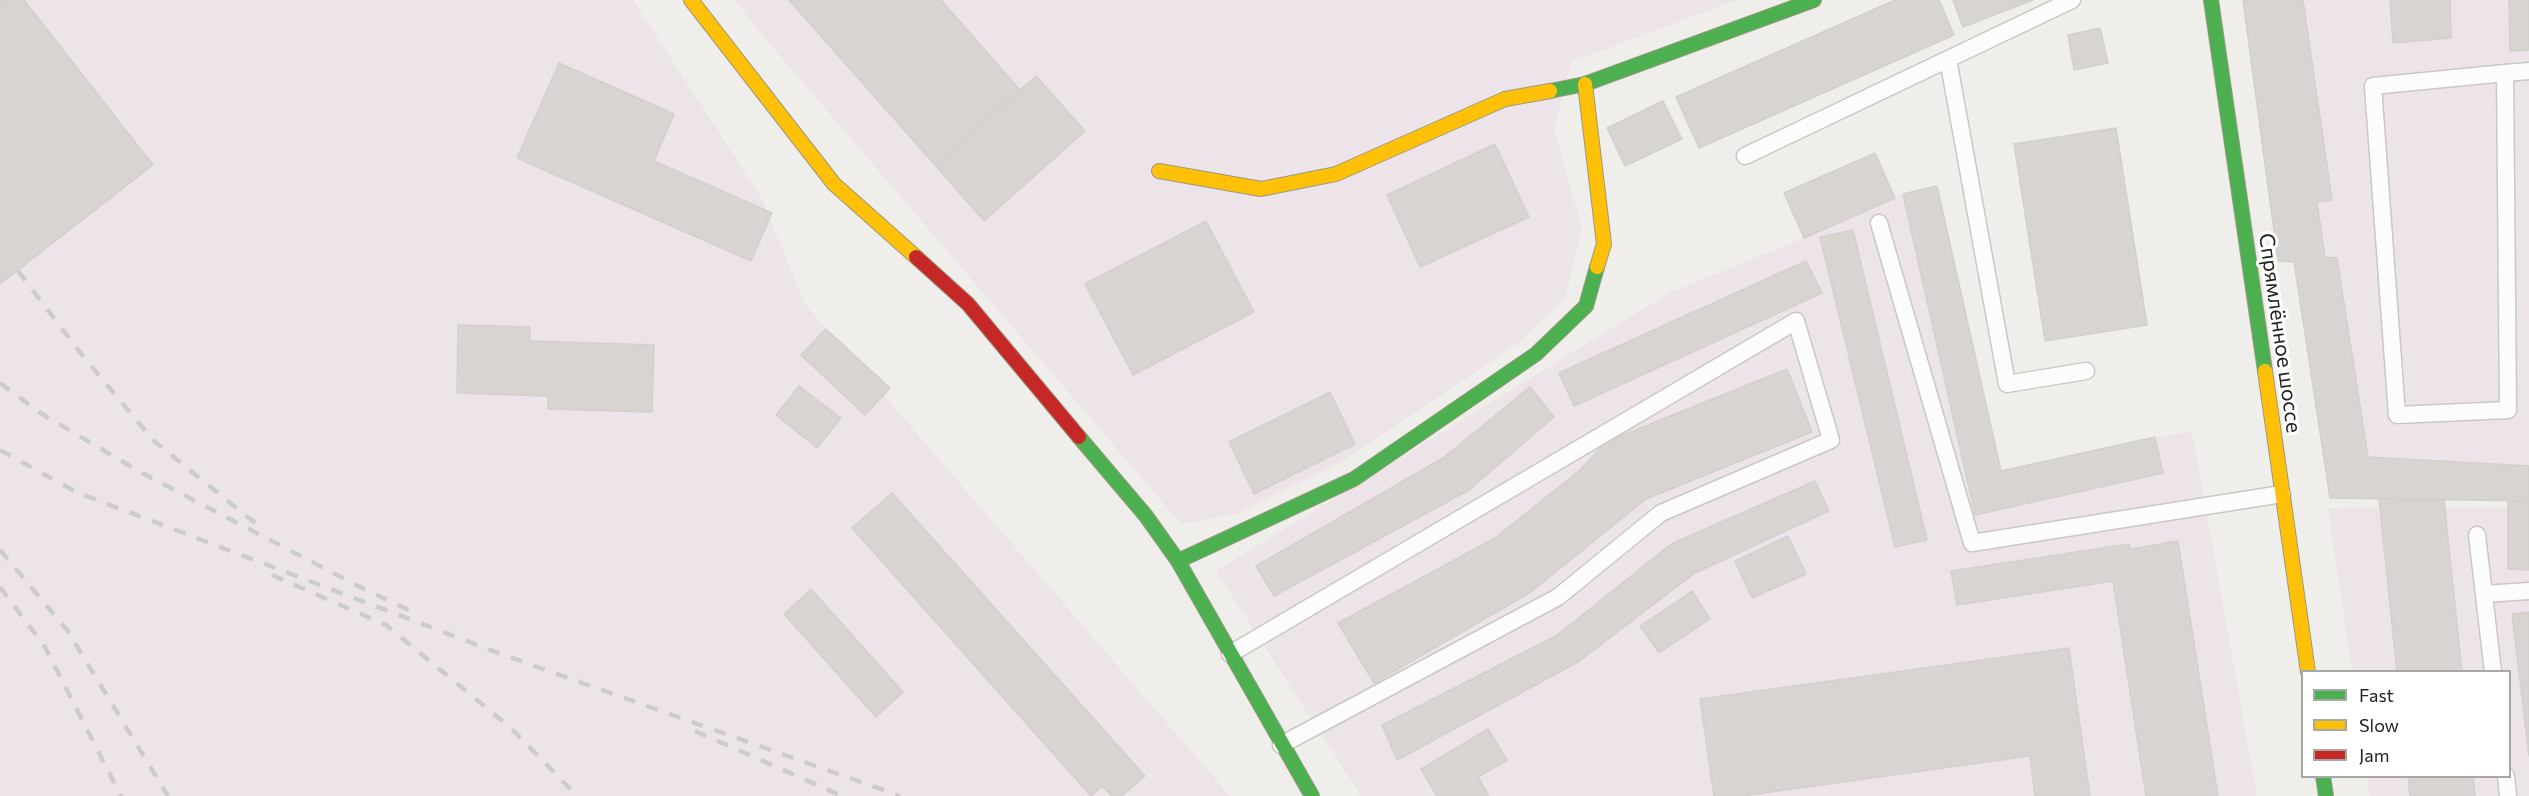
<!DOCTYPE html>
<meta charset="utf-8">
<style>
body{margin:0}
#map{position:relative;width:2529px;height:796px;overflow:hidden;background:#f0eeeb;font-family:Commissioner,sans-serif}
canvas{display:block}
.legend{position:absolute;left:2301px;top:670px;width:210px;height:108px;box-sizing:border-box;background:#fff;border:2px solid #a7a7a7;margin:0;padding:8px 10px;list-style:none;font-size:18px;color:#222}
.legend li{display:flex;align-items:center;gap:12px;height:30px}
.legend b{width:30px;border:2px solid #a7a7a7}
</style>
<div id="map">
<canvas width="2529" height="796"></canvas>
<ul class="legend">
<li><b style="height:8px;background:#4caf50"></b>Fast</li>
<li><b style="height:8px;background:#ffc107"></b>Slow</li>
<li><b style="height:8px;background:#c62828"></b>Jam</li>
</ul>
</div>
<script>
const g = document.querySelector('canvas').getContext('2d');
g.lineJoin = 'round';
function fillPath(path, color) { g.fillStyle = color; g.fill(path, 'evenodd'); }
const shape = rows => new Path2D(rows.map(r => 'M' + r).join(''));
function stroke(path, color, width, dash) { g.strokeStyle = color; g.lineWidth = width; g.lineCap = dash ? 'butt' : 'round'; g.setLineDash(dash || []); g.stroke(path); }
function label(font, color, halo, rows, align = 'center') {
  g.font = font + ' Commissioner,sans-serif'; g.lineWidth = 6; g.setLineDash([]); g.textBaseline = 'middle'; g.strokeStyle = halo; g.fillStyle = color; for (const [text, x, y, turn = 0] of rows) {
    g.save(); g.translate(x, y); g.rotate((+turn || 0) * Math.PI / 180); g.textAlign = isNaN(turn) ? turn : align; if (halo) g.strokeText(text, 0, 0); g.fillText(text, 0, 0); g.restore();
  }
}
fillPath(shape([
 [0,0,633,0,761,197,805,304,1230,796,0,796],
 [735,0,1737,0,1571,62,1554,129,1582,228,1565,298,1517,344,1343,461,1236,514,1181,524,767,41],
 [2243,0,2529,0,2529,501,2330,498,2294,263,2278,261],
 [1937,186,2001,471,2155,437,2192,432,2257,796,1361,796,1216,571,1669,293,1804,238,1903,194],
 [2529,507,2529,796,2370,796,2367,777,2510,776,2510,672,2352,671,2328,508]
]), '#ede4e9');
const building = shape([
 [0,0,24,0,153,165,0,284,0,0],
 [789,0,941,0,1020,90,935,165,789,0],
 [1895,0,1939,0,1954,35,1699,148,1676,97,1895,0],
 [1953,0,2033,0,1963,27,1953,0],
 [2243,0,2303,0,2332,200,2317,202,2325,257,2337,258,2368,457,2529,466,2529,501,2330,498,2294,262,2278,261,2243,0],
 [2390,0,2450,0,2451,38,2393,43,2390,0],
 [2509,0,2529,0,2529,50,2510,51,2509,0],
 [2100,28,2108,63,2074,70,2068,35,2100,28],
 [559,63,674,114,654,161,772,213,751,261,517,158,559,63],
 [1036,76,1085,131,984,221,935,165,1036,76],
 [1663,101,1682,139,1625,166,1607,128,1663,101],
 [2116,128,2147,325,2045,341,2014,144,2116,128],
 [1495,144,1529,217,1420,267,1387,195,1495,144],
 [1875,153,1895,198,1804,238,1784,193,1875,153],
 [1937,186,2001,471,2155,437,2163,473,1975,515,1903,194,1937,186],
 [1206,221,1254,312,1133,375,1085,284,1206,221],
 [1853,230,1927,540,1895,547,1820,237,1853,230],
 [1806,261,1822,293,1574,406,1559,373,1806,261],
 [458,325,530,327,530,341,654,345,652,412,548,409,548,396,457,393,458,325],
 [826,329,890,388,865,415,801,355,826,329],
 [1787,369,1812,432,1646,499,1531,592,1374,683,1338,623,1495,538,1580,470,1606,442,1787,369],
 [799,386,841,418,817,448,776,415,799,386],
 [1530,387,1554,417,1469,490,1274,596,1256,566,1443,458,1530,387],
 [1330,392,1355,444,1254,494,1229,442,1330,392],
 [1815,481,1829,511,1695,573,1578,662,1397,760,1382,725,1556,636,1671,544,1815,481],
 [892,493,1145,776,1122,796,1112,796,1102,786,1091,796,852,528,892,493],
 [2379,499,2444,500,2462,672,2397,672,2379,499],
 [2508,501,2529,501,2529,570,2508,569,2508,501],
 [1788,536,1806,574,1752,598,1735,561,1788,536],
 [2178,541,2218,796,2146,796,2113,581,1957,605,1951,571,2129,544,2130,549,2178,541],
 [811,589,903,692,876,717,784,614,811,589],
 [1692,591,1710,619,1659,653,1640,626,1692,591],
 [2529,612,2529,756,2512,614,2529,612],
 [2069,648,2090,796,2035,796,2030,756,1742,796,1714,796,1700,699,2069,648],
 [1488,729,1507,760,1478,777,1489,796,1437,796,1421,769,1488,729],
 [2408,776,2473,776,2475,796,2410,796,2408,776]
]);
fillPath(building, '#d7d4d2');
stroke(building, '#d3d0cc', 1.5);
const lane = shape([
 [1948,59,2007,384,2086,371],
 [2505,73,2508,410,2397,415,2373,86,2505,73,2529,71],
 [1745,156,2072,0],
 [1879,223,1972,543,2282,494],
 [2477,535,2493,672],
 [2484,594,2529,591],
 [1230,654,1796,321,1831,440,1661,513,1558,597,1281,745],
 [2506,776,2508,796]
]);
const fast = shape([
 [2211,0,2265,371],
 [1550,91,1585,84,1814,0],
 [1079,437,1146,516,1178,561,1312,796],
 [1178,561,1354,479,1536,354,1586,306,1597,267],
 [2323,776,2326,796]
]);
const slow = shape([
 [691,0,834,184,916,257],
 [1585,84,1604,244,1597,267],
 [1159,171,1261,189,1336,174,1505,99,1550,91],
 [2265,371,2308,672]
]);
const jam = shape([
 [916,257,968,304,1079,437]
]);
stroke(lane, '#c9c8c7', 19);
stroke(fast, '#999a82', 16);
stroke(slow, '#999a82', 16);
stroke(jam, '#999a82', 16);
stroke(lane, '#fdfcfc', 16);
stroke(fast, '#4caf50', 14);
stroke(slow, '#ffc107', 14);
stroke(jam, '#c62828', 14);
stroke(shape([
 [18,271,82,355,154,441,250,519,266,529],
 [0,383,42,414,142,473,358,586,415,613],
 [0,450,76,492,501,654,900,796],
 [0,550,67,630,168,796],
 [272,575,386,625,511,728,577,796],
 [0,587,45,647,121,796],
 [695,731,842,796]
]), '#ccc', 4.5, [12, 12]);
label('21px', '#222', '#fff', [
 ["Спрямлённое шоссе",2280,333,82]
]);
</script>
